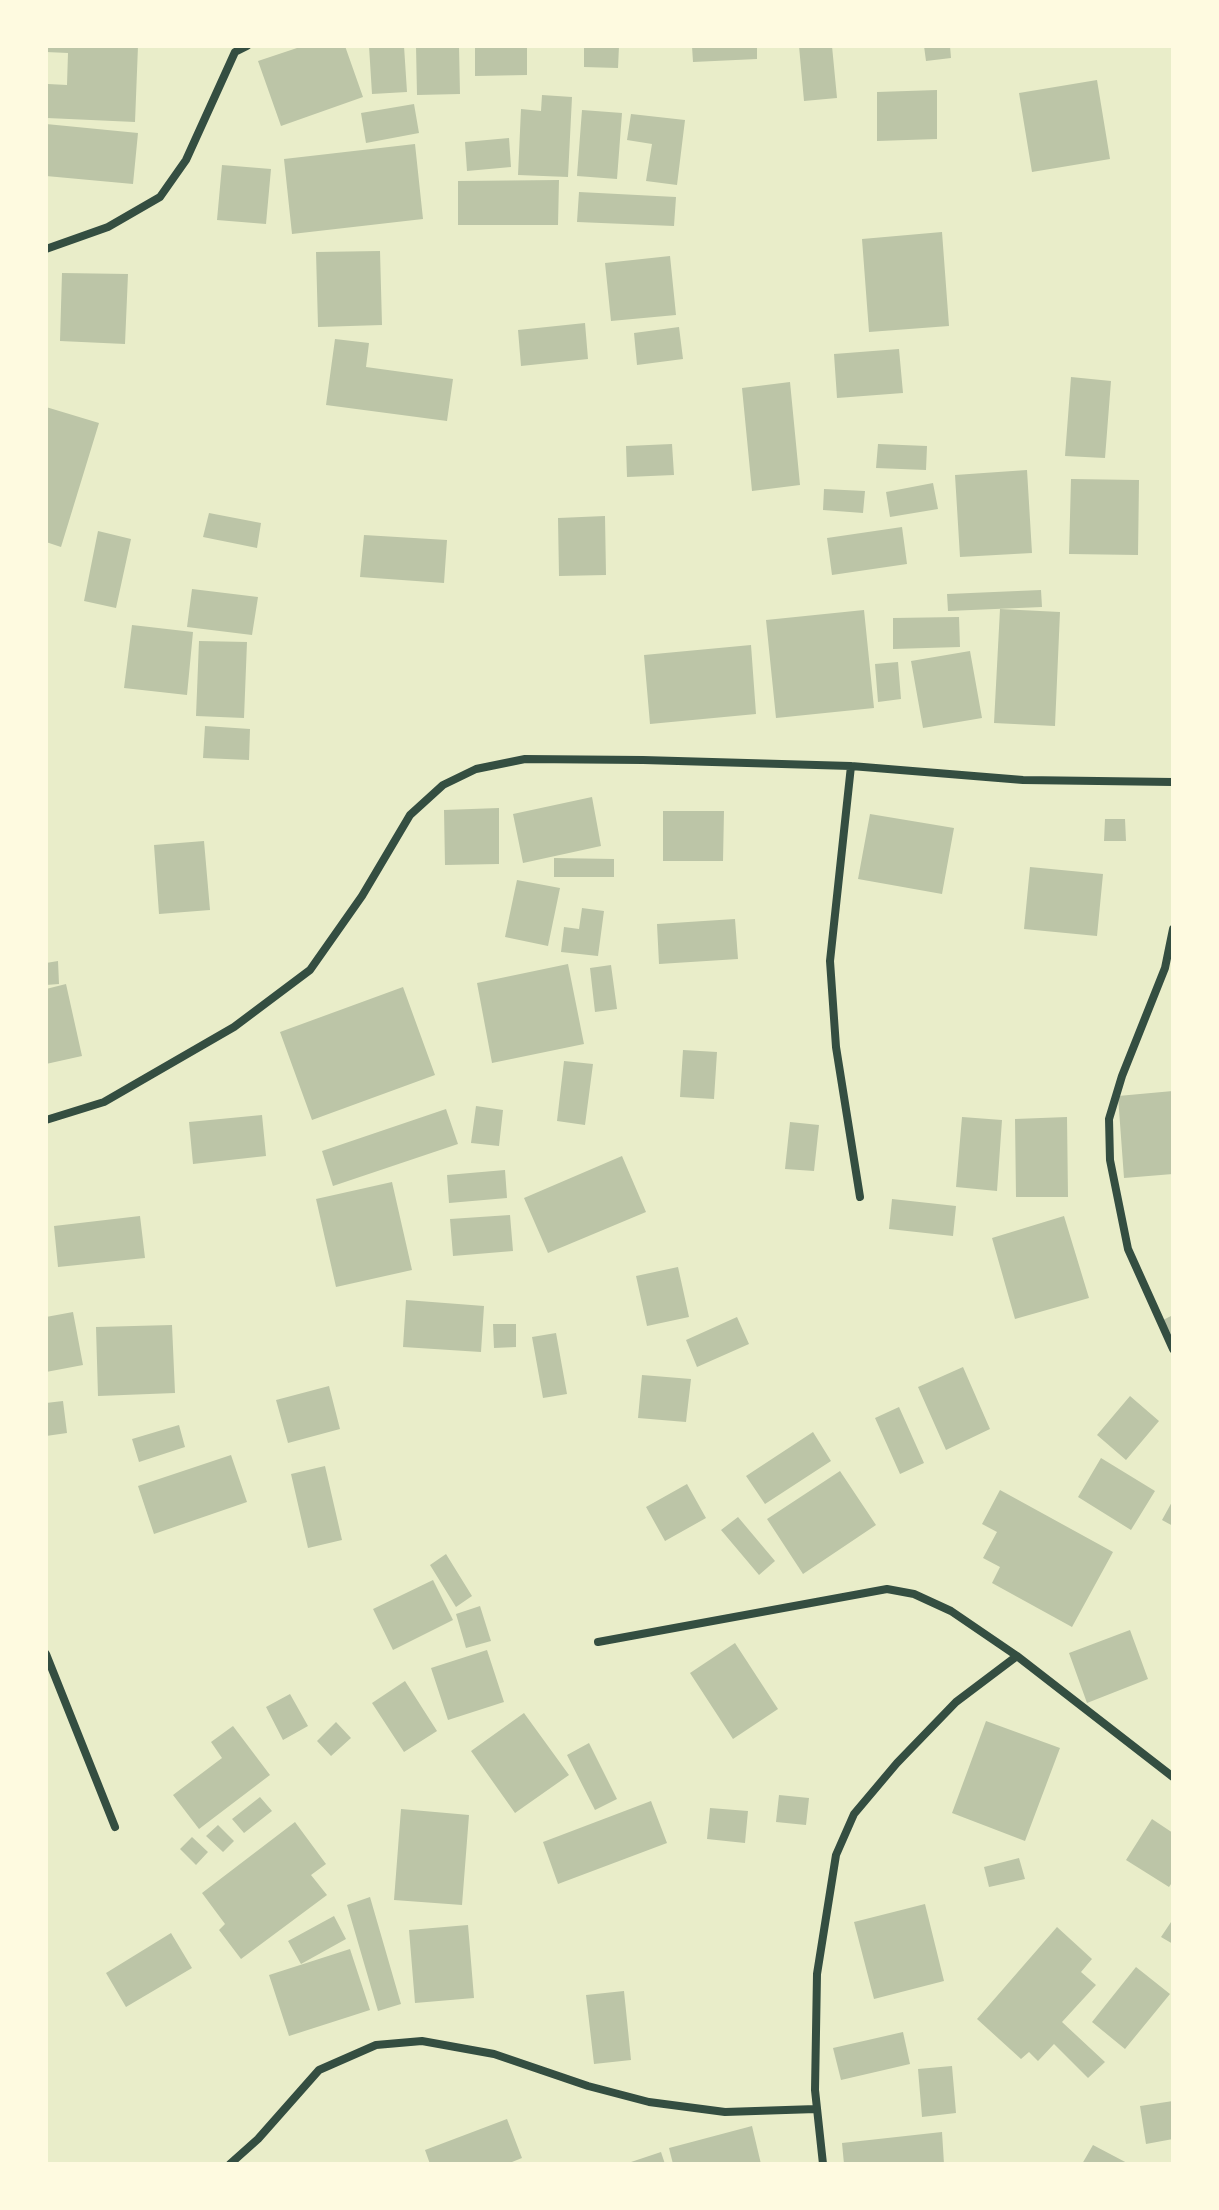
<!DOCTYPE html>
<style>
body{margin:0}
#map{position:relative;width:1219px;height:2210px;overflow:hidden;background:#e9edc9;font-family:"Nunito Sans",sans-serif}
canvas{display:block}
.frame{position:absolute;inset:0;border:48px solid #fefae0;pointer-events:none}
</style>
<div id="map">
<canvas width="1219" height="2210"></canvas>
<div class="frame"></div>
</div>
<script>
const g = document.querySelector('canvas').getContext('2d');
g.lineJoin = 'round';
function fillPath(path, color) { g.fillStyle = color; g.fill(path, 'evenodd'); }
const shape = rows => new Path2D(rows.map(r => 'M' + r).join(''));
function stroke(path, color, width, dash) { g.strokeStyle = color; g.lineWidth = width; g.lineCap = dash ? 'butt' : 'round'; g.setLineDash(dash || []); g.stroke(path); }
fillPath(shape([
 [46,46,138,46,135,122,47,118,48,84,67,85,68,53,46,52],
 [303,46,345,46,363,97,281,126,258,61],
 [369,46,404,46,407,92,372,94],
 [416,46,459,46,460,94,417,95],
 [475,46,527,46,527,75,475,76],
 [584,46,619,46,618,68,584,67],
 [692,46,757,46,757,59,693,62],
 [799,46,832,46,837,98,804,101],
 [924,46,950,46,951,58,926,61],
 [1097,80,1110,159,1032,172,1019,93],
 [937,90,937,139,877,141,877,92],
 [542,95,572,97,568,177,518,175,521,109,541,111],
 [414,104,419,133,366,143,361,113],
 [582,110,622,113,617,179,577,176],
 [631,114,685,120,677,185,646,181,652,144,627,140],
 [46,124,138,133,133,184,46,176],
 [509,138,511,167,467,171,465,142],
 [415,144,423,219,292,234,284,159],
 [222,165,271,169,266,224,217,220],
 [559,180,558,225,458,225,458,181],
 [579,192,676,197,674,226,577,222],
 [942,232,949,326,869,332,862,239],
 [380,251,382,325,318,327,316,252],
 [670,256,676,315,611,321,605,263],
 [62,273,128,274,125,344,60,341],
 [585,323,588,359,521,366,518,330],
 [679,327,683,359,637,365,634,333],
 [335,339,369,343,366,367,453,379,447,421,326,405],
 [899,349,903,393,837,398,834,354],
 [1071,377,1111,381,1105,458,1065,456],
 [790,382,800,485,752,491,742,388],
 [46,407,99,423,61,547,46,542],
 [672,444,674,475,627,477,626,446],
 [878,444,927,446,926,470,876,468],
 [1027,470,1032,553,960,557,955,475],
 [1071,479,1139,480,1138,555,1069,554],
 [933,483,938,509,890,517,886,492],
 [824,489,865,491,863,513,823,510],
 [209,513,261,523,257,548,203,537],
 [605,516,606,575,559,576,558,518],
 [902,527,907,564,832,575,827,538],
 [98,531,131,539,116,608,84,601],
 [364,535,447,540,444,583,360,577],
 [192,589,258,597,252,635,187,627],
 [1041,590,1042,607,948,611,947,594],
 [1000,609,1060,612,1055,726,994,723],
 [864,610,874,708,776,718,766,620],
 [959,617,960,647,893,649,893,618],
 [132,625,193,632,187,695,124,688],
 [199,641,247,642,244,718,196,716],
 [751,645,756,714,650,724,644,655],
 [970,651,982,718,923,728,911,661],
 [898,662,901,699,878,702,875,664],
 [205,726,250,729,249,760,203,758],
 [592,797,601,846,523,863,513,814],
 [499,808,499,864,445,865,444,810],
 [663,811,724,811,723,861,663,861],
 [870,814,954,828,942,894,858,879],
 [1105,819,1125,819,1126,841,1104,841],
 [204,841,210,910,159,914,154,845],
 [554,858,614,859,614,877,554,877],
 [1030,867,1103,874,1097,936,1024,929],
 [517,880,560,888,548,946,505,937],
 [582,908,604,911,598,956,561,952,564,927,579,929],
 [735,919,738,959,659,964,657,924],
 [58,961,59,984,46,985,46,963],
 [568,964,584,1044,492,1063,477,983],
 [611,965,617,1009,595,1012,590,968],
 [66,984,82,1056,46,1064,46,989],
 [403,987,435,1075,312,1120,280,1032],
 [683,1050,717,1052,714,1099,680,1097],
 [564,1061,593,1064,585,1125,557,1121],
 [1173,1091,1173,1174,1124,1178,1118,1096],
 [476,1106,503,1110,499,1146,471,1143],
 [446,1109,458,1144,333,1186,322,1151],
 [262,1115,266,1156,193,1164,189,1122],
 [962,1117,1002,1120,997,1191,956,1187],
 [1067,1117,1068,1197,1016,1197,1015,1119],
 [790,1122,819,1125,814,1171,785,1169],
 [622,1156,646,1212,548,1253,524,1198],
 [505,1170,507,1198,449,1203,447,1175],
 [392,1182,412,1270,336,1287,316,1199],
 [892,1199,956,1206,953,1236,889,1229],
 [510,1215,513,1251,453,1256,450,1219],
 [140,1216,145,1258,58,1267,54,1226],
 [1064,1216,1089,1298,1015,1319,992,1238],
 [678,1267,689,1317,647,1326,636,1276],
 [406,1300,484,1306,481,1352,403,1347],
 [73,1312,83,1365,46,1372,46,1317],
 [1173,1315,1173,1338,1163,1320],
 [737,1317,749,1344,697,1367,686,1340],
 [493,1324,516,1324,516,1347,494,1348],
 [172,1325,175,1393,98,1396,96,1327],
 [556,1333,567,1394,543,1398,532,1337],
 [963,1367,990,1429,946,1450,918,1387],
 [642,1375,691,1379,686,1422,638,1418],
 [329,1386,340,1429,288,1443,276,1400],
 [1130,1396,1159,1421,1126,1460,1097,1435],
 [63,1401,67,1433,46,1436,46,1403],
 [899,1407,924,1463,900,1474,875,1418],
 [179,1425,185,1447,139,1462,132,1439],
 [813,1432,831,1461,765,1504,746,1476],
 [231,1455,247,1502,154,1534,138,1486],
 [1101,1458,1155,1491,1131,1530,1078,1497],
 [325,1466,342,1540,308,1548,291,1474],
 [840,1471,876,1525,803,1574,767,1519],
 [687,1484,706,1518,665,1541,646,1507],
 [1000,1490,1113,1552,1072,1627,992,1583,1000,1567,983,1558,997,1532,982,1524],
 [1173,1500,1173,1526,1162,1520],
 [738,1517,775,1561,759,1575,721,1530],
 [446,1554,472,1596,456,1607,430,1565],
 [433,1580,453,1620,393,1650,373,1609],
 [480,1606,491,1641,466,1648,456,1614],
 [1130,1630,1148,1679,1087,1703,1069,1653],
 [735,1643,778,1709,733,1739,690,1673],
 [487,1650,504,1702,448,1720,431,1668],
 [405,1681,437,1731,404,1752,372,1703],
 [290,1694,308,1726,283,1740,266,1707],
 [524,1713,569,1775,515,1813,471,1751],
 [986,1721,1060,1748,1025,1841,952,1813],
 [336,1722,351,1738,331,1756,317,1741],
 [233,1726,270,1775,199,1829,173,1795,222,1758,211,1742],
 [589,1743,617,1799,595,1810,567,1755],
 [779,1795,809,1798,806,1825,776,1822],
 [260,1797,272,1811,244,1833,232,1819],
 [651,1801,667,1843,558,1884,543,1842],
 [710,1808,748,1811,745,1843,707,1839],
 [401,1809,469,1815,462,1905,394,1900],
 [1152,1819,1173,1833,1173,1881,1169,1887,1126,1860],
 [295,1822,326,1864,311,1875,327,1895,241,1959,219,1930,225,1924,202,1893],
 [218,1825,234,1841,223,1852,206,1836],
 [192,1837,208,1852,196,1865,180,1849],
 [1019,1858,1025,1879,989,1887,984,1867],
 [370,1897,401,2004,378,2011,347,1905],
 [925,1904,944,1981,874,1999,854,1922],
 [334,1916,346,1939,301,1964,288,1941],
 [1173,1919,1173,1944,1161,1937],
 [468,1925,474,1998,415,2003,409,1930],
 [1057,1927,1092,1959,1081,1972,1096,1985,1062,2022,1105,2062,1088,2078,1054,2044,1038,2061,1029,2052,1021,2059,977,2019],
 [171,1933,192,1968,126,2007,106,1973],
 [350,1949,370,2010,289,2036,269,1975],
 [1136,1967,1170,1994,1125,2049,1092,2022],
 [624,1991,631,2060,594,2064,586,1995],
 [903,2032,910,2064,841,2080,833,2048],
 [952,2066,956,2113,922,2117,918,2069],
 [1173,2101,1173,2139,1146,2144,1140,2106],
 [507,2119,522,2158,507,2164,430,2164,425,2150],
 [752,2126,761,2164,673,2164,669,2148],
 [942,2132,944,2164,844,2164,842,2143],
 [1093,2145,1129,2164,1082,2164],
 [661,2152,665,2164,628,2164,628,2163]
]), '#bcc5a7');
stroke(shape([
 [46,249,108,227,160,197,186,160,235,52,247,46],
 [851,766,830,961,836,1047,860,1197],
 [1173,929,1165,968,1122,1076,1109,1119,1110,1160,1128,1249,1173,1349],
 [46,1120,104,1102,234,1027,310,970,362,896,410,815,443,785,476,769,525,759,643,760,851,766,1023,780,1173,782],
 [598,1642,887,1589,914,1594,951,1611,1017,1656,1173,1777],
 [46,1654,115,1827],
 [230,2164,258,2139,319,2070,376,2045,422,2041,494,2054,588,2086,649,2102,725,2112,816,2109],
 [823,2164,815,2090,817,1974,836,1855,854,1814,897,1763,956,1702,1017,1656]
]), '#344e41', 8);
</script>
